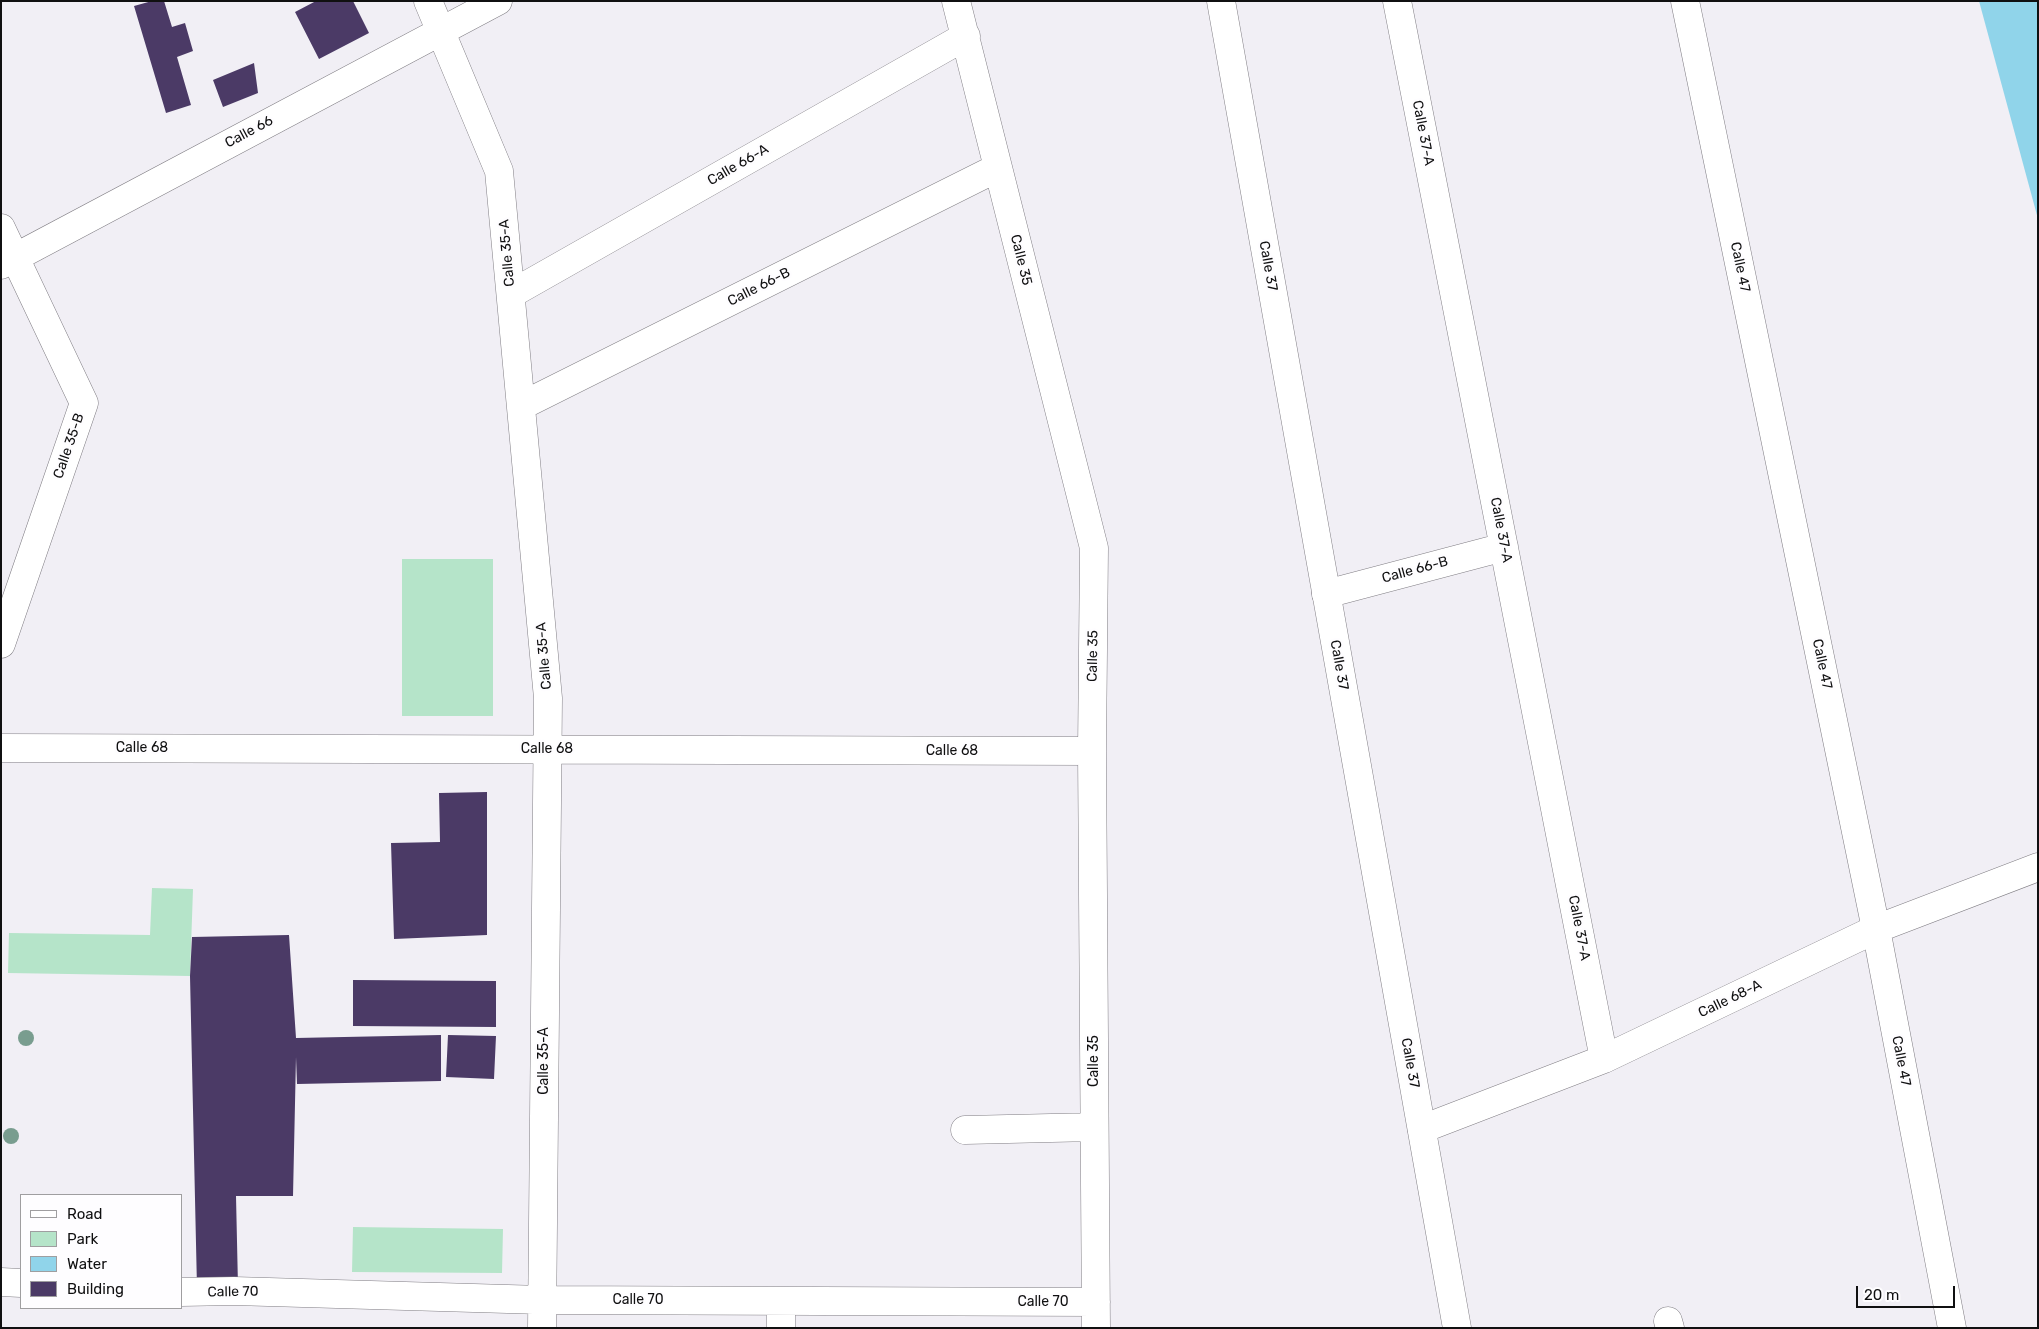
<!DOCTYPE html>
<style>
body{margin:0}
#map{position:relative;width:2039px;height:1329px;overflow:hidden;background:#f1eff5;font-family:Rubik,sans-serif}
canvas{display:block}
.frame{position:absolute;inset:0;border:2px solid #101011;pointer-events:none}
.legend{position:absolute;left:20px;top:1194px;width:162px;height:115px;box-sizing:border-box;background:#fefdff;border:1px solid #9f9ea0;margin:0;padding:6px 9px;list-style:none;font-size:15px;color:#101011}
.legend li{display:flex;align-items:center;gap:10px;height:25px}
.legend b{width:25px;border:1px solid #9f9ea0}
.scale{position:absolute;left:1856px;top:1286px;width:99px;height:22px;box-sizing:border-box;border:2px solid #101011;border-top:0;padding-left:6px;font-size:15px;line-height:18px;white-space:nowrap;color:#101011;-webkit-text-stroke:4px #fefdff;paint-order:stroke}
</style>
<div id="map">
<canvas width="2039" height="1329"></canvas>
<div class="frame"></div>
<ul class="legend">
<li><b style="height:6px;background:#fff"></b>Road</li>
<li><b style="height:14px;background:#b5e4c9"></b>Park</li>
<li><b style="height:14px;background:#90d4ea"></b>Water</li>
<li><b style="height:14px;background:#4b3a66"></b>Building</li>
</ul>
<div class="scale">20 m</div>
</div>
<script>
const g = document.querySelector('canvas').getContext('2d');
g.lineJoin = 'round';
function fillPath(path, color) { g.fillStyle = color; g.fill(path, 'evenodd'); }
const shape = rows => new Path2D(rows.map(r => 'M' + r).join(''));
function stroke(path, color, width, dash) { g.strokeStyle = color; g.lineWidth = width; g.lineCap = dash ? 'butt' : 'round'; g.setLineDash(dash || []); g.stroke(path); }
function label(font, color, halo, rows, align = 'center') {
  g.font = font + ' Rubik,sans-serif'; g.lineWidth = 5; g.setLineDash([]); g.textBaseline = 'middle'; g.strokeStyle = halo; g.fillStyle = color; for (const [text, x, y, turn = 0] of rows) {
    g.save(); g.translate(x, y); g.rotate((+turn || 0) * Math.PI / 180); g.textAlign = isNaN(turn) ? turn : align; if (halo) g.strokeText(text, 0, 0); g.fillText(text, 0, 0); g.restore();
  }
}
fillPath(shape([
 [402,559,493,559,493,716,402,716],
 [152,888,193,889,190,976,8,973,9,933,150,935],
 [353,1227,503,1229,502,1273,352,1272]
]), '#b5e4c9');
fillPath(shape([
 [1979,1,2038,1,2038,219]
]), '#90d4ea');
fillPath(shape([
 [152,1,164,1,172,27,185,23,193,51,177,57,191,105,166,113,134,6],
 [316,1,353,1,369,33,319,59,295,12],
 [254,63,258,93,223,107,213,80],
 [487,792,487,935,394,939,391,843,440,842,439,793],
 [289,935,296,1038,441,1035,441,1081,297,1084,296,1057,293,1196,236,1196,238,1287,197,1288,190,976,192,937],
 [353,980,496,981,496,1027,353,1026],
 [448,1035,496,1036,494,1079,446,1077]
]), '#4b3a66');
const minor = shape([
 [428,1,499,171,548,698,542,1328],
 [956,1,1094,548,1092,751,1096,1328],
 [1397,1,1604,1059],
 [1685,1,1876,929,1952,1328],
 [1,228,84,403,1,644],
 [1,265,498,1],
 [511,294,966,36],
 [521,406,997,168],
 [1326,594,1504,547],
 [1,748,1092,751],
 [1422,1129,1604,1059,1876,929,2038,867],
 [965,1130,1094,1127],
 [1,1282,21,1283],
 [181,1292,234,1291,542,1300,1096,1302],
 [781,1301,781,1328],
 [1668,1321,1670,1328]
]);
const tertiary = shape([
 [1221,1,1457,1328]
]);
stroke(minor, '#807e84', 29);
stroke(tertiary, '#807e84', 29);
stroke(minor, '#fff', 28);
stroke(tertiary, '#fff', 28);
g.fillStyle = '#799d8f';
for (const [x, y] of [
 [26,1038],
 [11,1136]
]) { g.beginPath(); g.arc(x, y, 8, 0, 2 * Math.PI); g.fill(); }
label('14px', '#101011', '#fefdff', [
 ["Calle 66",249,132,-28],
 ["Calle 37-A",1423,133,79],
 ["Calle 66-A",738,165,-30],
 ["Calle 35-A",507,253,-95],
 ["Calle 35",1021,260,76],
 ["Calle 37",1268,266,80],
 ["Calle 47",1740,267,78],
 ["Calle 66-B",759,287,-27],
 ["Calle 35-B",69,446,-71],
 ["Calle 37-A",1501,530,79],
 ["Calle 66-B",1415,570,-15],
 ["Calle 35-A",544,656,-95],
 ["Calle 35",1093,656,-89],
 ["Calle 47",1822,664,78],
 ["Calle 37",1339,665,80],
 ["Calle 68",142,748],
 ["Calle 68",547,749],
 ["Calle 68",952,751],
 ["Calle 37-A",1579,928,79],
 ["Calle 68-A",1730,999,-26],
 ["Calle 35-A",544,1061,-90],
 ["Calle 35",1094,1061,-90],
 ["Calle 47",1901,1061,79],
 ["Calle 37",1410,1063,80],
 ["Calle 70",233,1292,-1],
 ["Calle 70",638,1300],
 ["Calle 70",1043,1302]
]);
</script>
